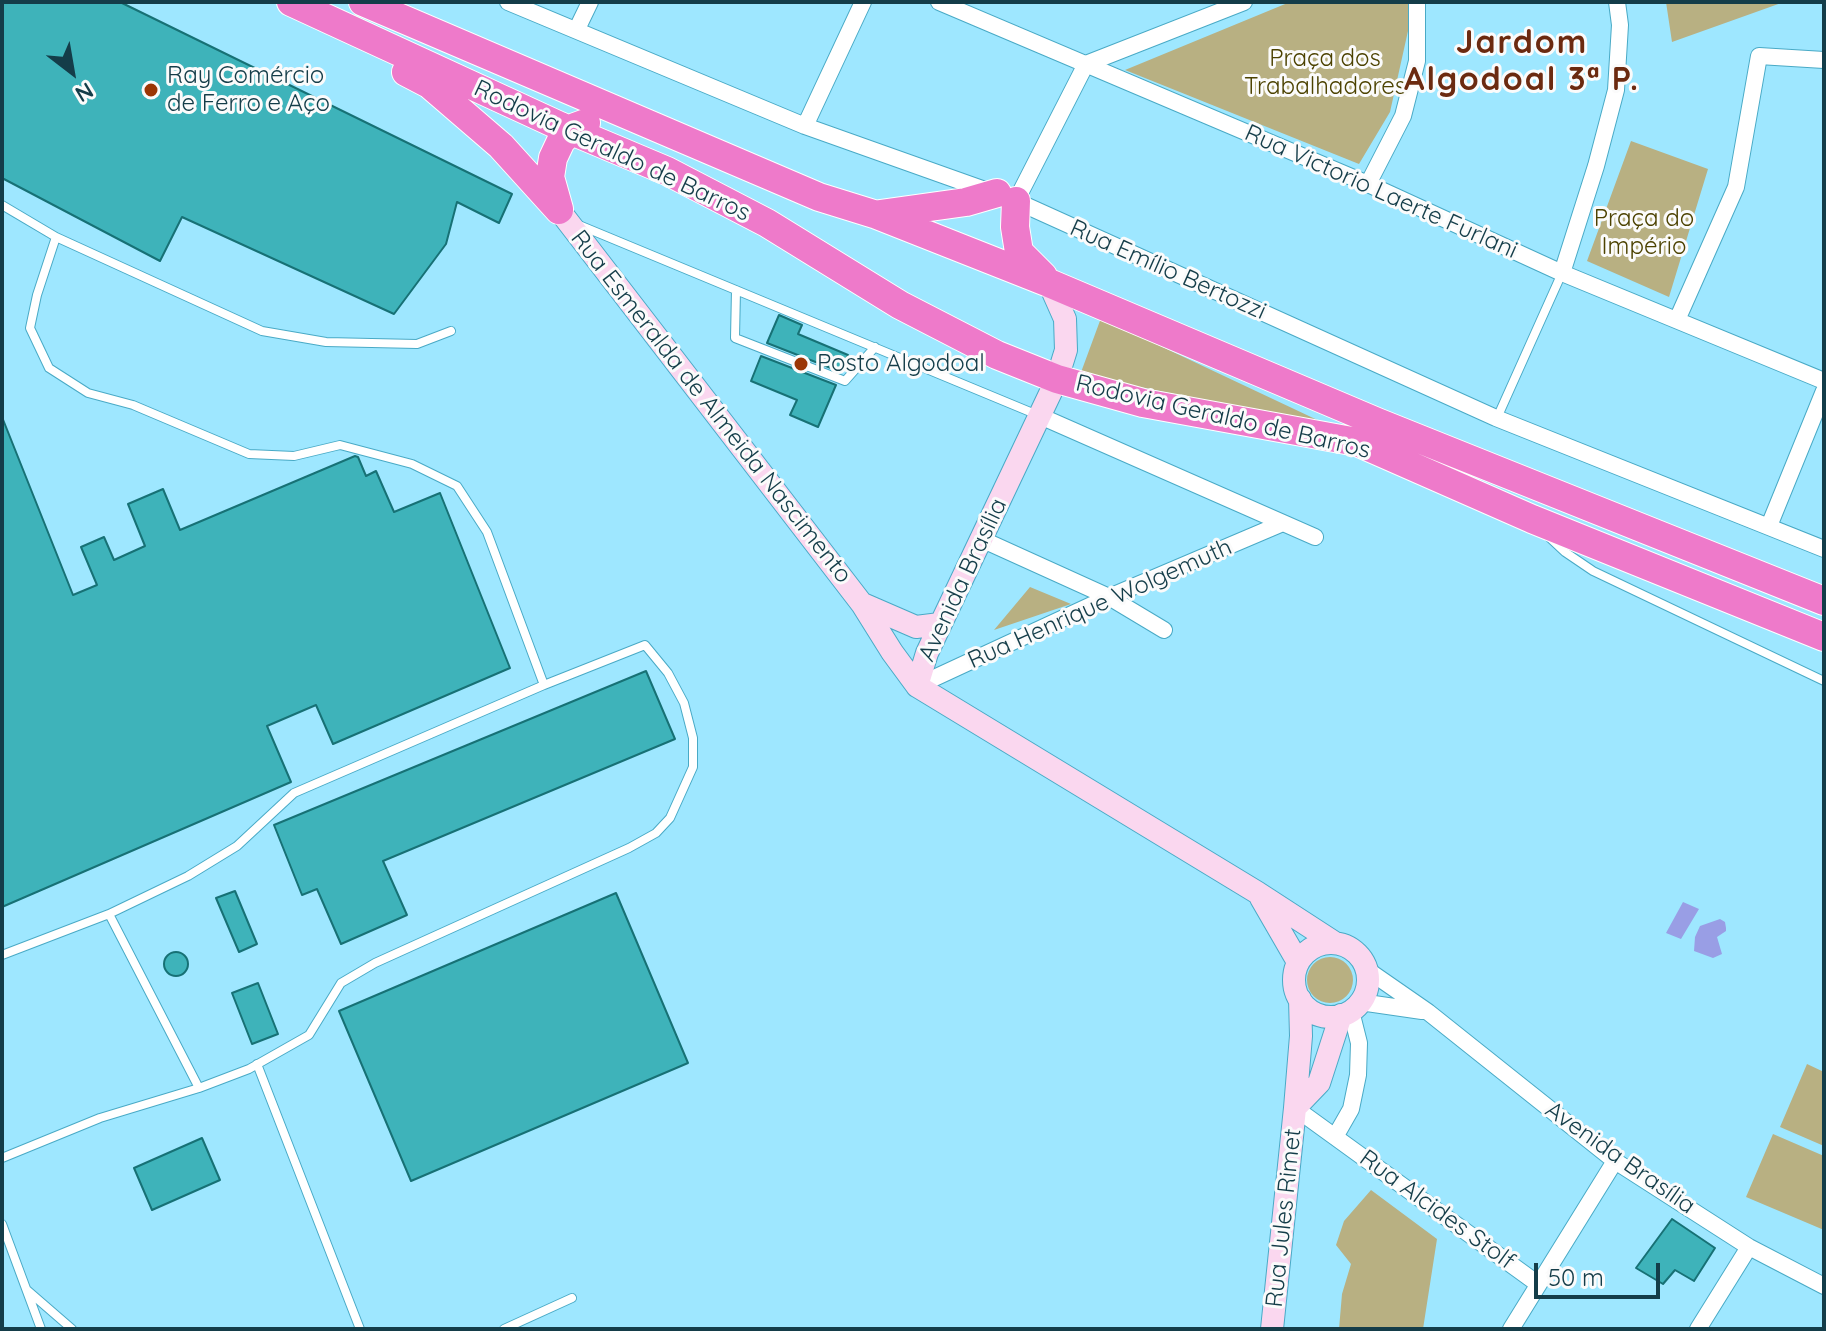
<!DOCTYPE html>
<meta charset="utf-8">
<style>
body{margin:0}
#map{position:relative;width:1826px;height:1331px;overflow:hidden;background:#9ee7ff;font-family:Quicksand,sans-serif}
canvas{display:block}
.frame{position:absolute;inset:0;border:4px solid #143d49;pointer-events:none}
.north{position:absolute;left:32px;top:32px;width:80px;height:80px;-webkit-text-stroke:6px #fbfbfb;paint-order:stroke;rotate:149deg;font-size:22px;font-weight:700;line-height:32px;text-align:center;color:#143d49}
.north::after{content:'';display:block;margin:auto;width:28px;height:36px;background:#143d49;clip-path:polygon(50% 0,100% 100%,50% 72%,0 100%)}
.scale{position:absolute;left:1534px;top:1263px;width:126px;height:36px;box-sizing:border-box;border:4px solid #143d49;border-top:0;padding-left:10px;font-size:24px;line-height:28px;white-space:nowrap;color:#143d49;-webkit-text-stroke:6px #fbfbfb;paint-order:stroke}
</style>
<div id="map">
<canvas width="1826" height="1331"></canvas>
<div class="frame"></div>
<div class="north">N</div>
<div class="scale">50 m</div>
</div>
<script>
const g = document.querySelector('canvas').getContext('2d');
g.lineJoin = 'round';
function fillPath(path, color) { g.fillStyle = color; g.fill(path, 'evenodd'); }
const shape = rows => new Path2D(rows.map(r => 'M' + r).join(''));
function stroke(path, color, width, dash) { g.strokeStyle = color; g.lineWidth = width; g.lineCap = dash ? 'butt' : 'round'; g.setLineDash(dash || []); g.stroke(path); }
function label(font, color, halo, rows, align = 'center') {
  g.font = font + ' Quicksand,sans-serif'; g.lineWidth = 6; g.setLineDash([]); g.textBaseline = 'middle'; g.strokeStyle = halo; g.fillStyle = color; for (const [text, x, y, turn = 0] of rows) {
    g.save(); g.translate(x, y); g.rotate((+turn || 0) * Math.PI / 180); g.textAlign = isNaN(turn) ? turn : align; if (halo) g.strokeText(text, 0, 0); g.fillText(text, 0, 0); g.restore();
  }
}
fillPath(shape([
 [1290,2,1408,2,1408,31,1390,112,1359,164,1125,70],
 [1666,2,1784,2,1672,42],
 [1631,141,1708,169,1669,297,1587,261],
 [1101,318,1328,425,1080,375],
 [1030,587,1071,604,994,630],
 '1307 980a23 23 0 1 1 46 0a23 23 0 1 1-46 0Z',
 [1807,1064,1824,1072,1824,1146,1780,1127],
 [1773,1134,1824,1156,1824,1230,1746,1197],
 [1371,1190,1437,1239,1423,1329,1339,1329,1342,1294,1351,1264,1336,1245,1344,1221]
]), '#b8b082');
fillPath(shape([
 [1683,902,1699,909,1681,939,1666,933],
 [1720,919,1725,922,1726,928,1726,931,1717,937,1722,954,1713,958,1694,951,1695,937,1700,926]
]), '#999ee5');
const building = shape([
 [2,2,120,2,512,194,499,223,457,202,446,244,394,314,182,217,160,261,2,178,2,2],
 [779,315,802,325,798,334,848,355,841,372,767,343,779,315],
 [761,356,836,385,818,427,790,415,797,400,751,381,761,356],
 [2,417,73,595,97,585,81,547,104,537,114,560,145,546,128,504,163,489,180,530,355,456,358,457,366,476,376,471,394,512,440,493,510,668,333,744,316,705,267,726,291,782,2,907,2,417],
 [646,671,675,739,383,861,407,915,341,944,317,889,302,895,274,825,646,671],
 [235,891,257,944,239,952,216,898,235,891],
 [616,893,688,1063,411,1181,339,1011,616,893],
 '164 964a12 12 0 1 1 24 0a12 12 0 1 1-24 0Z',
 [258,983,278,1034,252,1044,232,993,258,983],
 [202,1138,220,1180,152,1210,134,1168,202,1138],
 [1672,1219,1715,1248,1694,1281,1675,1270,1663,1284,1636,1268,1672,1219]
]);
fillPath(building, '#3eb3ba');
stroke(building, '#177175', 2);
const lane = shape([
 [2,205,56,237,37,295,30,328,49,368,88,393,133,405,249,454,294,456,340,445,412,464,457,486,487,532,544,685,294,793,237,846,188,876,109,914,199,1088,100,1118,2,1158],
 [579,225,1040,416],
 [56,237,262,331,326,342,417,344,451,331],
 [736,290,735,338,845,381,875,347],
 [1497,418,1562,273],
 [1549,537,1565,552,1593,571,1824,681],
 [2,955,109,914],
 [257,1064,360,1329],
 [199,1088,249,1069,309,1035,341,983,375,963,629,848,656,833,670,818,693,767,693,738,684,703,668,673,645,645,544,685],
 [2,1224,41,1329],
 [27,1290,72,1329],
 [504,1329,572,1298]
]);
const street = shape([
 [508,2,805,126,1016,201,1496,418,1824,549],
 [939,2,1368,184,1562,273,1824,381],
 [577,29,590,2],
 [805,126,863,2],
 [1368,184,1403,116,1417,61,1417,2],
 [1016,201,1086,64,1244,2],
 [1562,273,1596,166,1616,90,1620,25,1617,2],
 [1677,320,1736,187,1759,56,1824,60],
 [1040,416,1315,537],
 [1769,526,1824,391],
 [981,539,1109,597,1164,630],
 [917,686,1109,597,1283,523],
 [1366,969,1428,1012,1615,1161,1749,1247,1824,1286],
 [1360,1002,1422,1011],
 [1295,1108,1538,1284],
 [1335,1137,1351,1109,1358,1075,1359,1043,1351,1011],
 [1511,1329,1615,1161],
 [1698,1329,1749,1247]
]);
const secondary = shape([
 [559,210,862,604,892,652,917,686,1258,893,1335,943],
 [863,604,916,627,940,624],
 [917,686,927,653,1057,379,1066,350,1065,319,1049,283],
 [1261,898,1298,962],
 '1294 980a37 37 0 1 1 74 0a37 37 0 1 1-74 0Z',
 [1295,1108,1319,1083,1341,1015],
 [1272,1329,1295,1108,1301,1036,1300,999]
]);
const highway = shape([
 [291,2,560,126,667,171,767,223,900,305,997,355,1057,379,1143,403,1357,442,1532,519,1824,637],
 [363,2,819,197,877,215,1049,283,1377,422,1824,601],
 [406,72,429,84,501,146,559,210],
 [1016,201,1015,227,1019,252,1043,276],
 [559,209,550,177,553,158,561,141,575,127,586,123],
 [880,214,966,202,997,193]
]);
stroke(lane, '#49aac6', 10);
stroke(street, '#49aac6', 18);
stroke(secondary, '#49aac6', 24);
stroke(highway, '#fff', 30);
stroke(lane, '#fff', 8);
stroke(street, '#fff', 16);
stroke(secondary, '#fad7ef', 22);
stroke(highway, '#ee7aca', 28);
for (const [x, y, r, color] of [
 [151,90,8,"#9b3605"],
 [801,364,8,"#9b3605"]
]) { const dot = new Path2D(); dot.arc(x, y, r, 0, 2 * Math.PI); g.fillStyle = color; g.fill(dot); stroke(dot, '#fbfbfb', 3); }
label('24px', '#4c4200', '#fbfbfb', [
 ["Praça dos",1325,59],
 ["Trabalhadores",1325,87],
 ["Praça do",1644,219],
 ["Império",1644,247]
]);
label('24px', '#143d49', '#fbfbfb', [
 ["Ray Comércio",167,76],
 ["de Ferro e Aço",167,104],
 ["Posto Algodoal",817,364]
], 'left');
label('24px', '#143d49', '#fbfbfb', [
 ["Rodovia Geraldo de Barros",612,151,25],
 ["Rua Victorio Laerte Furlani",1381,192,24],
 ["Rua Emílio Bertozzi",1168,270,24],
 ["Rua Esmeralda de Almeida Nascimento",711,407,52],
 ["Rodovia Geraldo de Barros",1223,417,13],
 ["Avenida Brasília",963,580,-65],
 ["Rua Henrique Wolgemuth",1100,604,-24],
 ["Avenida Brasília",1620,1158,35],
 ["Rua Alcides Stolf",1437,1210,36],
 ["Rua Jules Rimet",1284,1218,-84]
]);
g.letterSpacing = '2px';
label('bold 32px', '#6b2a10', '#fbfbfb', [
 ["Jardom",1522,43],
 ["Algodoal 3ª P.",1522,80]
]);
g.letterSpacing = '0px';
</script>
